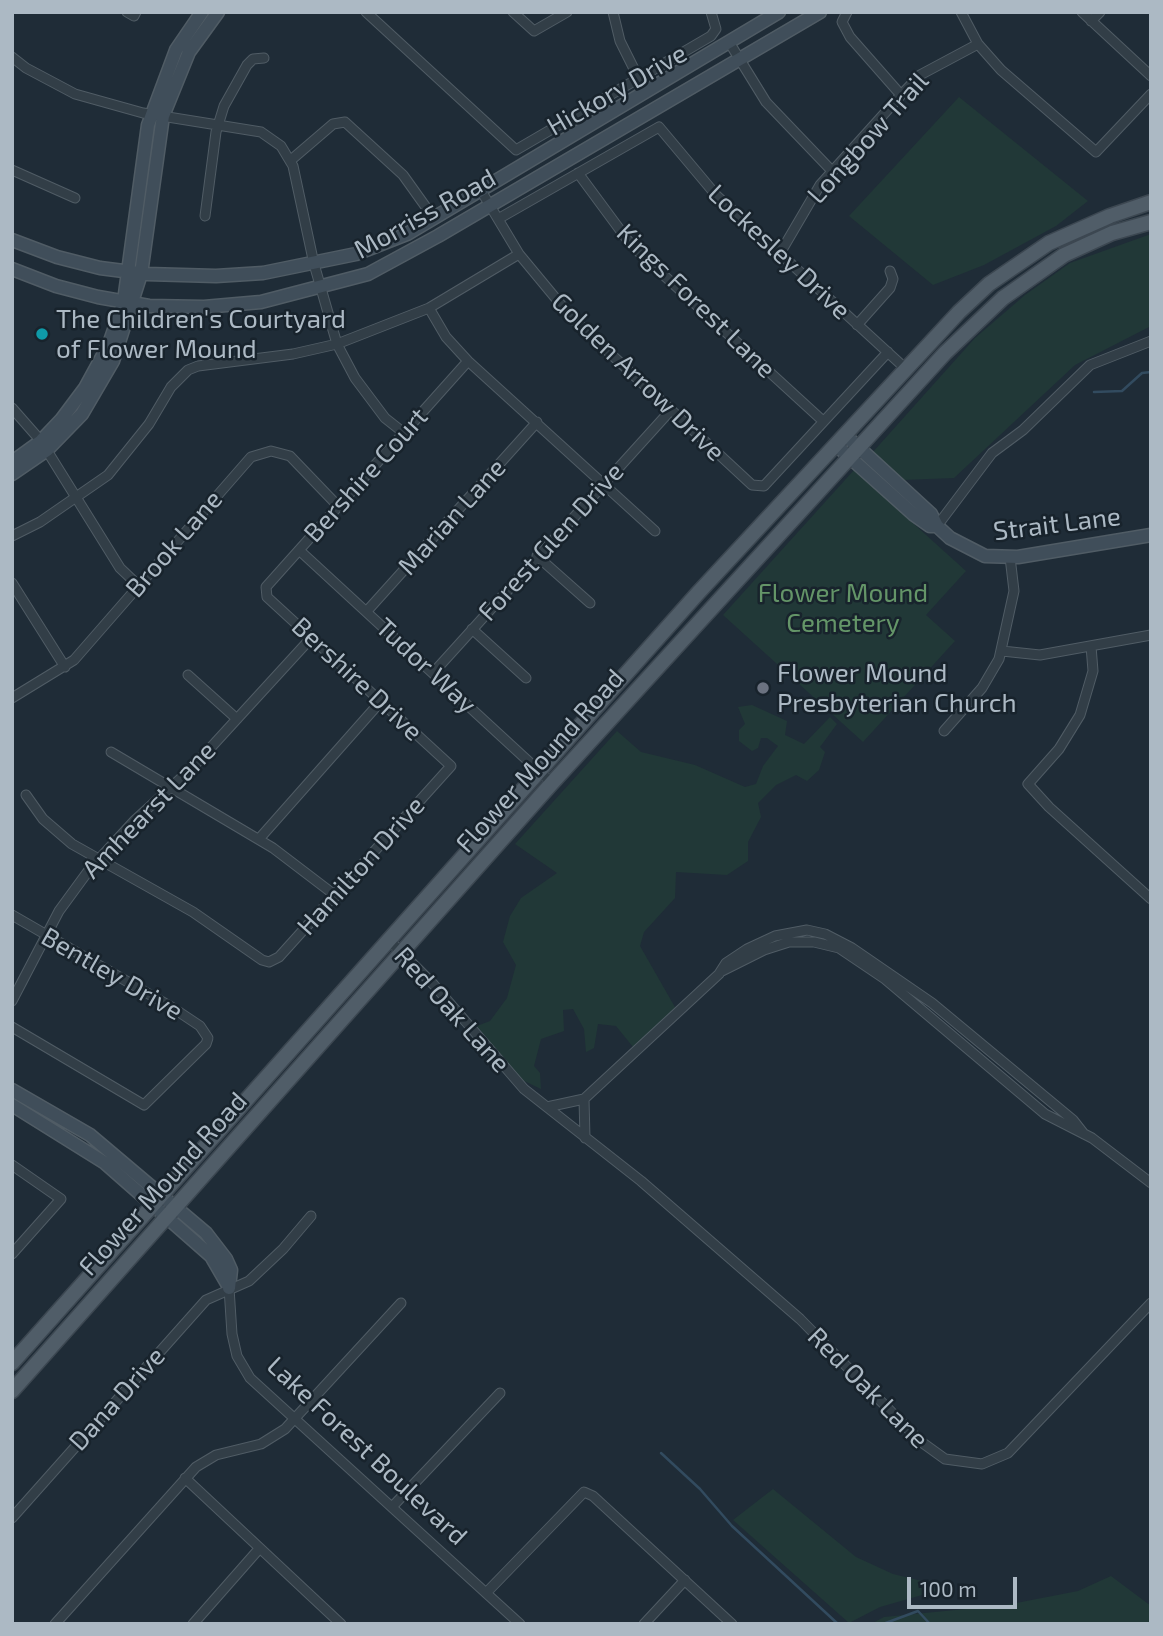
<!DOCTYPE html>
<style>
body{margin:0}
#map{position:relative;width:1163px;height:1636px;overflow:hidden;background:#1f2c37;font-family:"Exo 2",sans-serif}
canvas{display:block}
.frame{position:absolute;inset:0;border:14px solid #acb9c4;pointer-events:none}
.scale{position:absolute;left:907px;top:1577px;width:110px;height:32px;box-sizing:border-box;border:4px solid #acb9c4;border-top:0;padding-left:9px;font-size:21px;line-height:24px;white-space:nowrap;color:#acb9c4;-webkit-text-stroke:5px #18232c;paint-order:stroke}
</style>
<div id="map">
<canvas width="1163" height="1636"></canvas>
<div class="frame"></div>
<div class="scale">100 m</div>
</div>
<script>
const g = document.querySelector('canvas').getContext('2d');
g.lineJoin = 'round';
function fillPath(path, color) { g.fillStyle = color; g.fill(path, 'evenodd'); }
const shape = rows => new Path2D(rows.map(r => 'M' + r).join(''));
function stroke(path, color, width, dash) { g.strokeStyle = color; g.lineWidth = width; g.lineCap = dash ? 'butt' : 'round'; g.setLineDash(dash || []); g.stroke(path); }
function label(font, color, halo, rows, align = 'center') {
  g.font = font + ' "Exo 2",sans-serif'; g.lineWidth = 5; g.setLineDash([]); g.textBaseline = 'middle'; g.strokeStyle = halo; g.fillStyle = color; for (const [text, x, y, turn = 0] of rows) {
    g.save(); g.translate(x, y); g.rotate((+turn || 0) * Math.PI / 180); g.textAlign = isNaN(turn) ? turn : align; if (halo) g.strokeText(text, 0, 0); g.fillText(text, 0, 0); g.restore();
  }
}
fillPath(shape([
 [959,97,1088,201,1056,226,984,265,933,285,849,216],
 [1151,234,1151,326,1075,365,954,478,902,480,872,453,975,338,1025,295,1070,263],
 [854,470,966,571,926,615,955,641,863,742,723,615],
 [752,705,787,721,785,735,804,744,830,717,837,724,820,747,825,752,819,770,807,781,796,775,776,785,758,803,761,817,748,842,748,861,727,875,676,872,675,898,644,932,640,946,676,1009,633,1047,616,1026,598,1024,594,1048,586,1052,584,1029,573,1009,563,1010,564,1031,541,1039,534,1066,540,1073,541,1089,520,1079,477,1026,490,1021,507,998,516,965,503,942,510,916,521,898,557,873,515,844,617,731,641,752,695,765,745,787,756,784,763,766,778,746,767,738,761,738,758,748,752,751,739,741,739,730,745,724,738,707],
 [773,1489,856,1557,893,1574,930,1583,936,1591,880,1607,849,1623,733,1520],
 [1111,1576,1151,1606,1151,1624,871,1624,884,1617,1006,1605,1078,1591]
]), '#213837');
stroke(shape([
 [1094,392,1122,391,1142,373,1151,372],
 [661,1453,700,1489,732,1526,838,1624],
 [883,1624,918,1611,930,1624]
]), '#324b5f', 2.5);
const street = shape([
 [127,12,134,16,136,12],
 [366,12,516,150,711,36,716,29,711,12],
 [513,12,534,31,567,12],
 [613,12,620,41,638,77],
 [847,12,842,22,850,37,901,95],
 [961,12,978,44,1001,70,1096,152,1151,94],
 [1082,12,1151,76],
 [1091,21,1100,12],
 [729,42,766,102,832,171],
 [12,57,26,68,75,94,143,113,261,132,281,146,293,166,314,264,337,344,355,378,385,418,404,433],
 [291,160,333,124,345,122,403,175,433,217],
 [12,170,75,198],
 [578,173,629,242,646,259,823,421],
 [480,189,519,254,572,318,752,485,764,486,888,352],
 [205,216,216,132,224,106,247,65,253,59,264,58],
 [498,219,659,127,716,195,906,369],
 [779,255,820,185,901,95,920,75,978,44],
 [429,308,446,337,468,361,655,531],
 [857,325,890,288,893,279,890,271],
 [12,408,41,441,120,568,139,586],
 [937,526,992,453,1023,430,1090,365,1151,341],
 [12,536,40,522,108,475,149,424,171,387,188,370,198,366,293,354,337,344,429,308,519,254],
 [299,550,552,783],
 [537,556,590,603],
 [12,583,65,667],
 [367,611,537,422],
 [472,629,526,678],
 [1091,646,1093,671,1080,715,1059,749,1028,784,1049,807,1151,899],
 [1002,651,1040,655,1151,635],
 [433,673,670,411],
 [188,675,237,719],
 [12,698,74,660,251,457,271,451,290,456,338,506],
 [944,731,982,688,999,659,1014,591,1010,557],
 [111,752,273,848,336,896],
 [26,795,43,819,72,844,193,912,262,960,269,962,279,957,451,766,267,597,266,587,468,361],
 [259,839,382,700],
 [12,915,173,1008,200,1026,208,1038,206,1044,144,1105,12,1027],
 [389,940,434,985,524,1089,641,1181,800,1319,920,1441,945,1459,982,1464,1008,1453,1151,1303],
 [722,971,764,950,789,942,814,942,839,948,885,979,1045,1114,1092,1138,1151,1183],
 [12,1001,59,911,89,870,135,820,192,768,312,637],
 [584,1099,585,1138],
 [547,1107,584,1099,719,974,726,963,747,949,775,936,807,930,825,934,852,948,932,1003,1073,1120,1084,1134],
 [12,1165,61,1199,12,1254],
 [229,1288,232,1334,237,1356,250,1378,520,1624],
 [185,1478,341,1624],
 [392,1507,500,1393],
 [12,1518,206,1300,249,1281,283,1249,311,1216],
 [486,1593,584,1492,593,1496,732,1624],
 [55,1624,196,1467,216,1455,261,1444,285,1429,401,1303],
 [193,1624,259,1549],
 [644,1624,685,1580]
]);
const secondary = shape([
 [12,240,57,257,100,268,147,274,216,276,263,273,356,254,407,234,779,12],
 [12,269,56,286,98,297,149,306,204,307,261,302,368,274,438,236,820,12],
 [845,435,931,514,937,526,950,538,985,556,1018,557,1151,535],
 [836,445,913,514,930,526,937,526],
 [12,462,41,441,61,420,85,388,109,344,124,301,148,125,176,50,202,12],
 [12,474,47,450,82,414,113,361,141,274,163,116,189,52,218,12],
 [12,1090,90,1135,206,1233,226,1259,231,1270,229,1288],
 [12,1105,105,1163,211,1256,229,1287]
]);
const primary = shape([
 [12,1363,698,593,959,312,989,284,1049,243,1110,216,1151,202],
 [12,1391,552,783,945,353,1003,298,1064,255,1112,233,1151,222]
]);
stroke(street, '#505c65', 11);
stroke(secondary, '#505c65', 15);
stroke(primary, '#3c4751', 17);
stroke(street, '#323e47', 9);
stroke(secondary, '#404e5a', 12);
stroke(primary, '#505d68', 14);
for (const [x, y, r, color] of [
 [42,334,7,"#0f9aa8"],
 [763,688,7,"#6b7280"]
]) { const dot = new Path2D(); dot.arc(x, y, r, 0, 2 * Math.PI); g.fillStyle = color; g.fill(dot); stroke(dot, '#18232c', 2.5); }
label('26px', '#acb9c4', '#18232c', [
 ["Hickory Drive",617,90,-30],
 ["Longbow Trail",868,138,-48],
 ["Morriss Road",425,214,-29],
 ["Lockesley Drive",779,252,43],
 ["Kings Forest Lane",696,301,44],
 ["Golden Arrow Drive",638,377,44],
 ["Bershire Court",366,475,-48],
 ["Marian Lane",452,517,-48],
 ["Strait Lane",1057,524,-7],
 ["Forest Glen Drive",551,542,-48],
 ["Brook Lane",174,544,-49],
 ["Tudor Way",426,666,43],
 ["Bershire Drive",357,679,43],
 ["Flower Mound Road",540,761,-48],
 ["Amhearst Lane",149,810,-46],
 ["Hamilton Drive",361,866,-48],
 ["Bentley Drive",112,974,30],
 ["Red Oak Lane",452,1010,48],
 ["Flower Mound Road",163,1184,-48],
 ["Red Oak Lane",868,1388,45],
 ["Dana Drive",117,1399,-48],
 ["Lake Forest Boulevard",367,1451,43]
]);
label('26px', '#acb9c4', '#18232c', [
 ["The Children's Courtyard",56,319],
 ["of Flower Mound",56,349],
 ["Flower Mound",777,673],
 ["Presbyterian Church",777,703]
], 'left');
label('26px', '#649568', '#18232c', [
 ["Flower Mound",843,593],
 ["Cemetery",843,623]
]);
</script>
